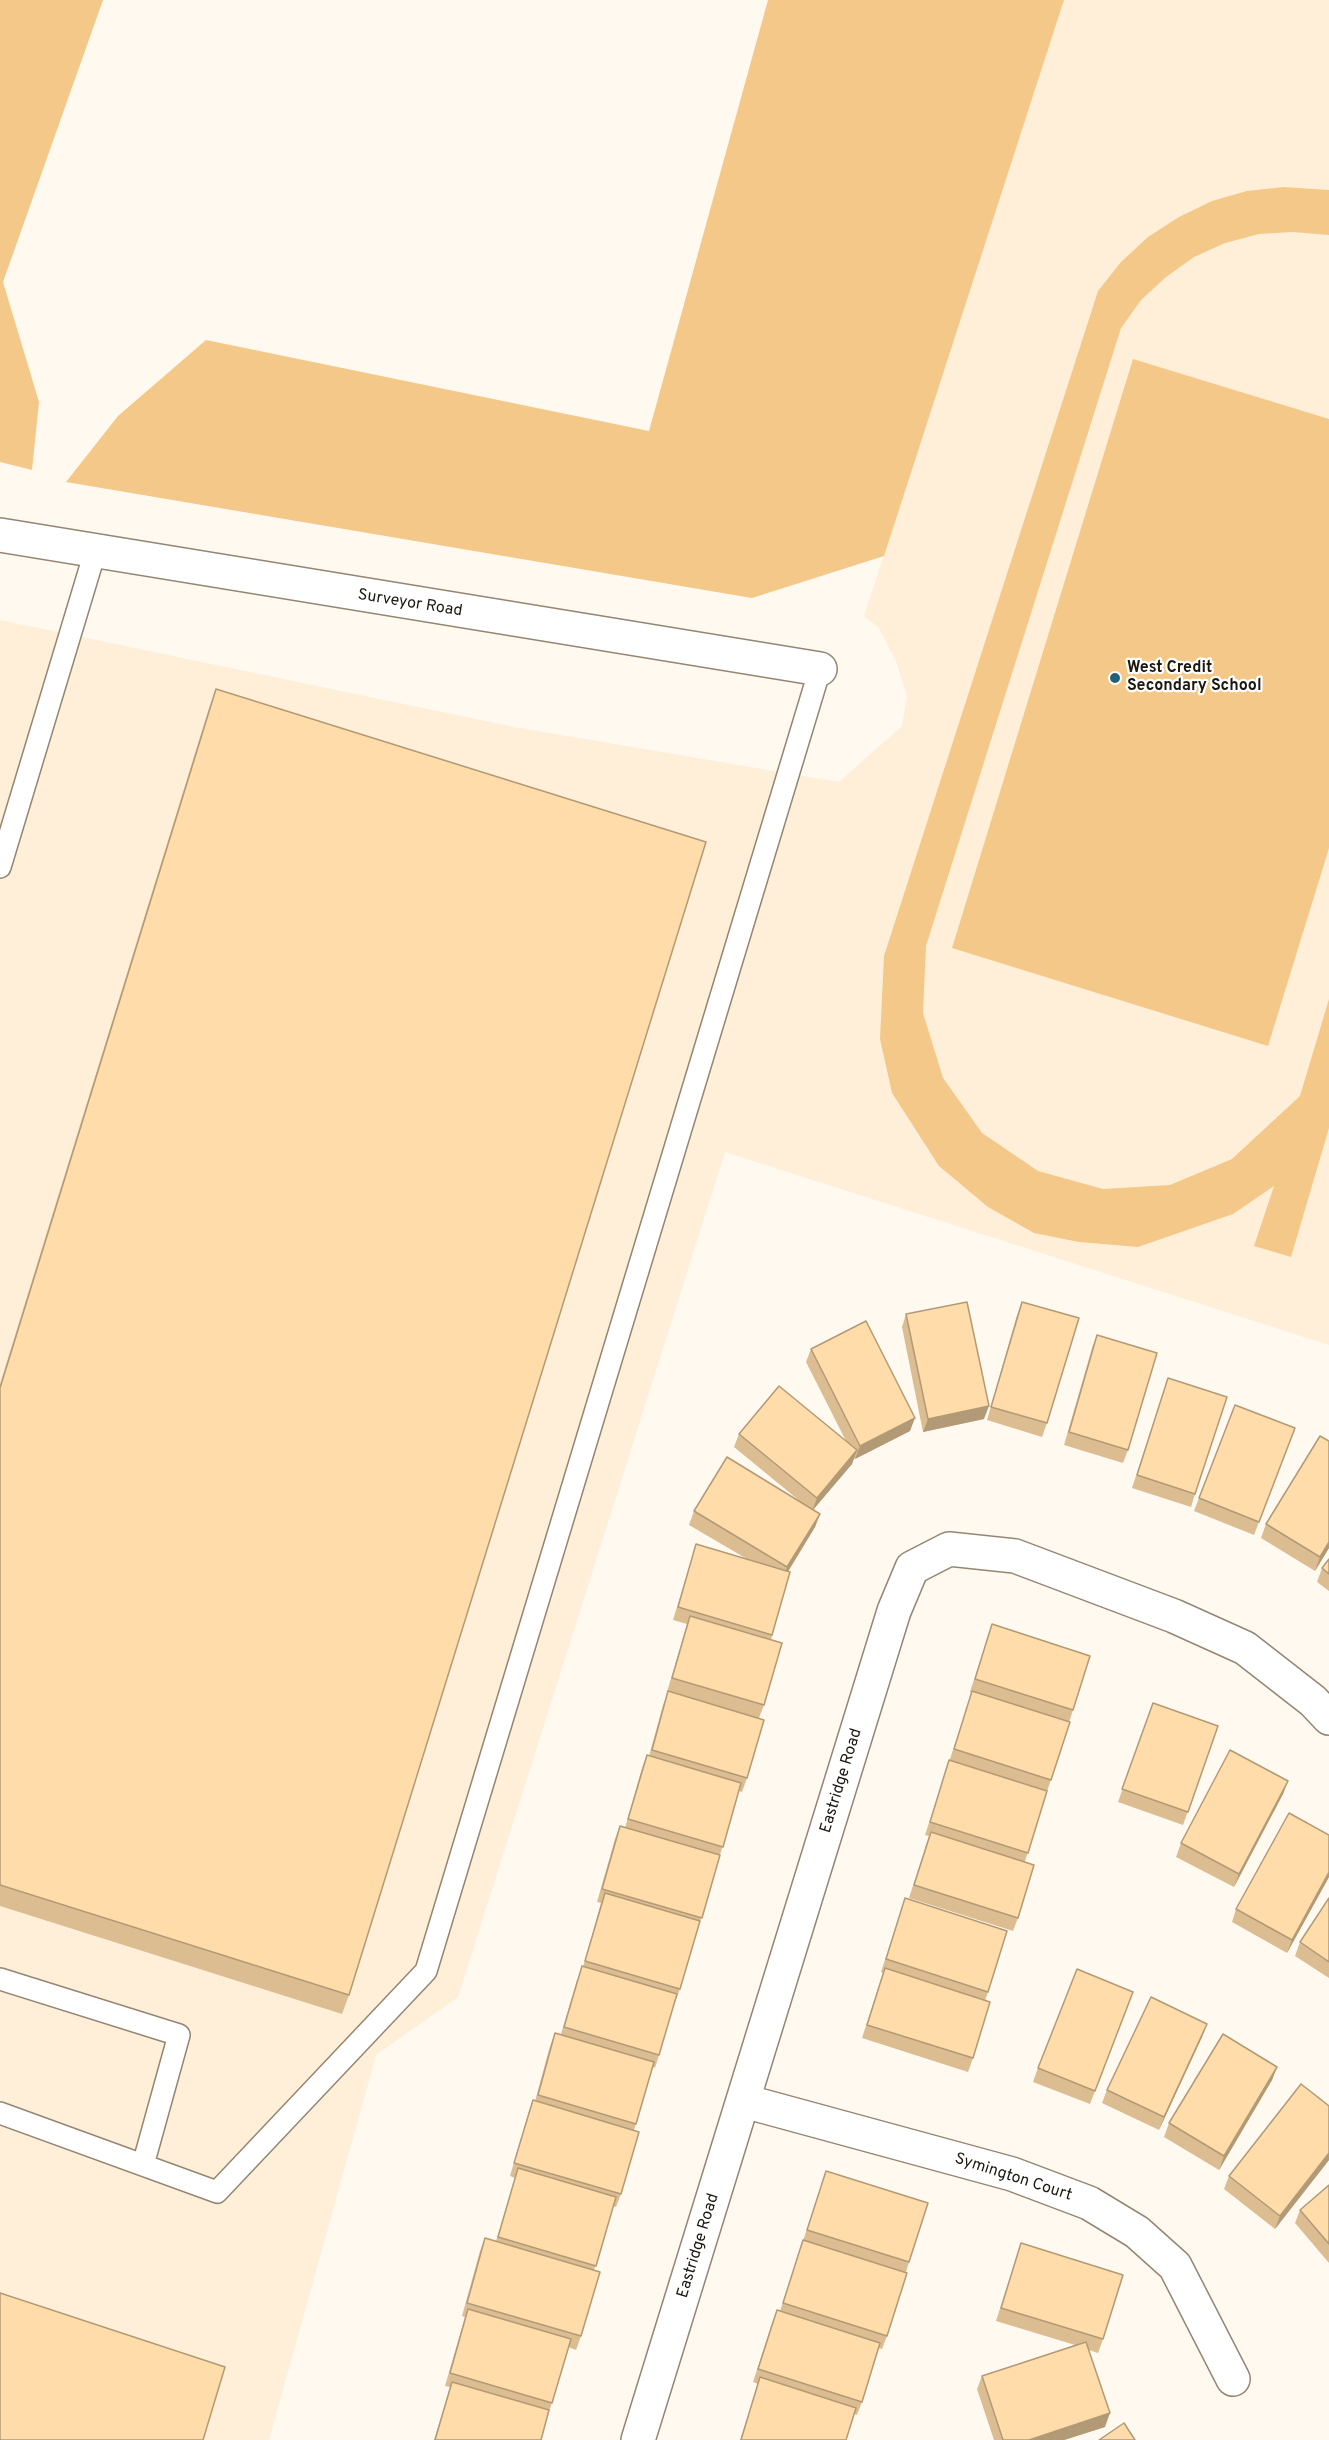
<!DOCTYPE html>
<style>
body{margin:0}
canvas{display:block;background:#fff9f0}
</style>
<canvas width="1329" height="2440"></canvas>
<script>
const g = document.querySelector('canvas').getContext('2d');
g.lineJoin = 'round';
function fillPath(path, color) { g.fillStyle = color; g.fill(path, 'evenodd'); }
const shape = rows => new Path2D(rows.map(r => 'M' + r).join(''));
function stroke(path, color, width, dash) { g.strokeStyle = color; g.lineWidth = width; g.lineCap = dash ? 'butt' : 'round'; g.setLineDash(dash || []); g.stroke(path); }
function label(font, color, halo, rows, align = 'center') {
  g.font = font + ' Overpass,sans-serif'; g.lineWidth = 4.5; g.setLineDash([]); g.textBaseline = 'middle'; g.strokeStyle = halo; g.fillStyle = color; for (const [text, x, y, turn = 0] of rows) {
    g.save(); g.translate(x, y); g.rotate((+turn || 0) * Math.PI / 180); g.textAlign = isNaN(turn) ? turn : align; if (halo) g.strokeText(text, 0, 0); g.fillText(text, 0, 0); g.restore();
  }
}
fillPath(shape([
 [1064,0,1329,0,1329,1345,725,1152,458,1997,376,2055,269,2440,0,2440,0,620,514,727,839,782,902,726,907,696,896,661,879,628,864,616]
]), '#ffefd8');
fillPath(shape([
 [0,0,103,0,3,282,39,402,32,470,0,462],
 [768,0,1064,0,884,556,752,598,66,482,118,416,206,340,649,431],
 [1284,187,1329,190,1329,235,1293,232,1259,234,1225,243,1194,257,1166,277,1141,300,1121,328,926,946,923,1013,943,1078,982,1133,1038,1171,1103,1189,1170,1185,1232,1159,1300,1096,1329,999,1329,1128,1291,1257,1254,1246,1274,1186,1233,1214,1138,1247,1079,1242,1034,1233,988,1207,939,1166,892,1093,880,1039,884,956,1098,291,1121,262,1148,237,1179,217,1212,201,1247,191],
 [1133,359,1329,419,1329,848,1268,1046,952,948]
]), '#f4c888');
const service = shape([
 [0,867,95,552],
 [0,1979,179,2035,143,2165],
 [0,2113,217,2192,426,1971,820,669]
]);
const minor = shape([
 [0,535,820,669],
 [744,2101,1012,2174,1089,2203,1137,2232,1175,2266,1233,2379],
 [638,2440,894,1611,912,1568,949,1549,1015,1556,1174,1616,1245,1648,1313,1701,1329,1718]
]);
stroke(service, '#948672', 24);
stroke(minor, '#948672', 36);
stroke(service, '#fff', 21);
stroke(minor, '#fff', 33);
fillPath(shape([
 [216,689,349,1995,342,2014,0,1906,0,1384,209,708],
 [1022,1302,1047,1423,1042,1437,987,1420,1017,1315],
 [906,1314,984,1419,923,1432,902,1327],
 [1097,1335,1128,1450,1123,1463,1064,1445,1092,1348],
 [811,1349,910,1431,855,1459,854,1458,852,1464,813,1510,820,1514,815,1527,788,1572,771,1640,764,1705,759,1718,747,1778,742,1792,739,1791,680,1989,675,2002,674,2002,659,2055,655,2068,653,2067,634,2130,621,2194,616,2207,613,2206,594,2270,581,2336,576,2350,568,2347,541,2440,434,2440,450,2387,445,2386,465,2317,462,2316,480,2251,485,2238,496,2241,515,2178,510,2176,528,2114,533,2100,535,2101,550,2046,555,2033,561,2034,577,1980,583,1967,601,1903,597,1902,615,1839,620,1826,625,1828,642,1768,647,1755,649,1756,663,1705,668,1692,667,1692,687,1624,673,1620,692,1558,696,1544,747,1559,689,1525,694,1511,801,1502,734,1447,739,1434,846,1441,806,1362],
 [1168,1378,1195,1494,1191,1507,1132,1488],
 [1295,1428,1254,1535,1194,1511,1199,1498],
 [1329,1441,1329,1548,1315,1571,1261,1538,1266,1524],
 [1329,1559,1329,1591,1317,1582,1322,1568],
 [992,1624,1073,1710,1025,1861,1018,1918,1013,1931,909,1898,929,1836,925,1835,972,1692,970,1692],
 [1153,1703,1218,1726,1183,1825,1118,1802],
 [1288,1781,1283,1794,1234,1887,1176,1857,1181,1843],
 [1329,1877,1287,1953,1232,1922,1236,1909],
 [905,1898,988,1992,985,2001,973,2058,968,2072,862,2038,883,1973,881,1972],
 [1329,1898,1329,1978,1295,1956,1300,1942],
 [1133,1992,1090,2104,1033,2082,1038,2068],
 [1207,2024,1202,2037,1159,2130,1102,2103,1107,2090],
 [1277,2067,1272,2080,1219,2170,1164,2137,1169,2123],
 [1329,2106,1329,2160,1275,2229,1224,2189,1229,2176],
 [826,2171,909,2262,887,2336,882,2349,878,2348,862,2402,857,2415,854,2414,846,2440,740,2440,758,2384,753,2382,772,2323,777,2310,780,2311],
 [1329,2185,1329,2263,1295,2223,1300,2210],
 [1021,2243,1103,2339,1098,2353,1089,2350,1105,2427,1064,2440,994,2440,977,2389,982,2376,1075,2345,996,2321]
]), '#dbbd91');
fillPath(shape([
 [989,1406,984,1419,923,1432,928,1419],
 [915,1418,910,1431,855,1459,860,1446],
 [857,1450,852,1464,812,1511,817,1498],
 [820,1514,815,1527,782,1581,787,1567],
 [1329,1542,1329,1548,1315,1571,1320,1557],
 [1288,1781,1283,1794,1234,1887,1239,1874],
 [1329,1872,1329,1877,1287,1953,1292,1940],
 [1207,2024,1202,2037,1159,2130,1164,2117],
 [1277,2067,1272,2080,1219,2170,1224,2156],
 [1329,2153,1329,2160,1275,2229,1280,2216],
 [1110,2413,1105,2427,1064,2440,1029,2440]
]), '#b29a76');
const building = shape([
 [216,689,706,842,349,1995,0,1885,0,1388,216,689],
 [967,1302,989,1406,928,1419,906,1314,967,1302],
 [1022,1302,1079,1318,1047,1423,991,1407,1022,1302],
 [866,1321,915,1418,860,1446,811,1349,866,1321],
 [1097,1335,1157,1353,1128,1450,1069,1432,1097,1335],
 [1168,1378,1227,1397,1195,1494,1137,1475,1168,1378],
 [779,1386,857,1450,817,1498,739,1434,779,1386],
 [1235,1405,1295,1428,1259,1522,1199,1498,1235,1405],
 [1320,1436,1329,1441,1329,1542,1320,1557,1266,1524,1320,1436],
 [727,1457,820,1514,787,1567,694,1511,727,1457],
 [696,1544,790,1572,772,1635,678,1607,696,1544],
 [1329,1559,1329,1574,1322,1568,1329,1559],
 [690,1616,782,1643,764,1705,672,1678,690,1616],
 [992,1624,1090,1656,1073,1710,975,1679,992,1624],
 [668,1691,764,1720,747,1778,652,1750,668,1691],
 [972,1691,1070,1722,1051,1780,954,1749,972,1691],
 [1153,1703,1218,1726,1188,1812,1122,1789,1153,1703],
 [1230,1750,1288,1781,1239,1874,1181,1843,1230,1750],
 [647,1755,741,1783,723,1847,628,1819,647,1755],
 [949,1760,1047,1791,1028,1853,930,1822,949,1760],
 [1289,1813,1329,1835,1329,1872,1292,1940,1236,1909,1289,1813],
 [620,1826,720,1855,702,1918,602,1889,620,1826],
 [931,1832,1034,1865,1018,1918,914,1885,931,1832],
 [605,1893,700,1921,680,1989,585,1961,605,1893],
 [905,1898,1007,1931,988,1992,886,1959,905,1898],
 [1329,1898,1329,1962,1300,1942,1329,1898],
 [582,1966,677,1994,659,2055,564,2027,582,1966],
 [885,1968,990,2002,973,2058,867,2025,885,1968],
 [1077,1969,1133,1992,1095,2091,1038,2068,1077,1969],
 [1151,1997,1207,2024,1164,2117,1107,2090,1151,1997],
 [555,2033,654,2062,636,2124,538,2095,555,2033],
 [1223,2034,1277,2067,1224,2156,1169,2123,1223,2034],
 [1301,2084,1329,2106,1329,2153,1280,2216,1229,2176,1301,2084],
 [533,2100,639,2132,621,2194,514,2163,533,2100],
 [518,2168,616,2197,596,2266,498,2237,518,2168],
 [826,2171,928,2203,909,2262,807,2230,826,2171],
 [1329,2185,1329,2244,1300,2210,1329,2185],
 [485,2238,600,2272,581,2336,467,2303,485,2238],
 [803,2240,907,2273,887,2336,783,2303,803,2240],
 [1021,2243,1123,2275,1103,2339,1001,2308,1021,2243],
 [0,2293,225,2367,203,2440,0,2440,0,2293],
 [468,2309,571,2339,552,2403,450,2373,468,2309],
 [777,2310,880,2343,862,2402,758,2369,777,2310],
 [1086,2342,1110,2413,1029,2440,1003,2440,982,2376,1086,2342],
 [760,2377,856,2408,846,2440,741,2440,760,2377],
 [452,2382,549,2410,541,2440,435,2440,452,2382],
 [1124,2423,1135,2440,1099,2440,1124,2423]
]);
fillPath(building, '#ffdca9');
stroke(building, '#b29a76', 1.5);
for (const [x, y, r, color] of [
 [1115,678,6,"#236077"]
]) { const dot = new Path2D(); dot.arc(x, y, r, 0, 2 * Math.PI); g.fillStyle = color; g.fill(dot); stroke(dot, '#fff', 2); }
label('16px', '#1c170f', '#fff', [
 ["Surveyor Road",410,604,9],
 ["Eastridge Road",842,1781,-73],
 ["Symington Court",1013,2178,18],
 ["Eastridge Road",699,2246,-73]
]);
label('bold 16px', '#1c170f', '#fff', [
 ["West Credit",1127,669],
 ["Secondary School",1127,687]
], 'left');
</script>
